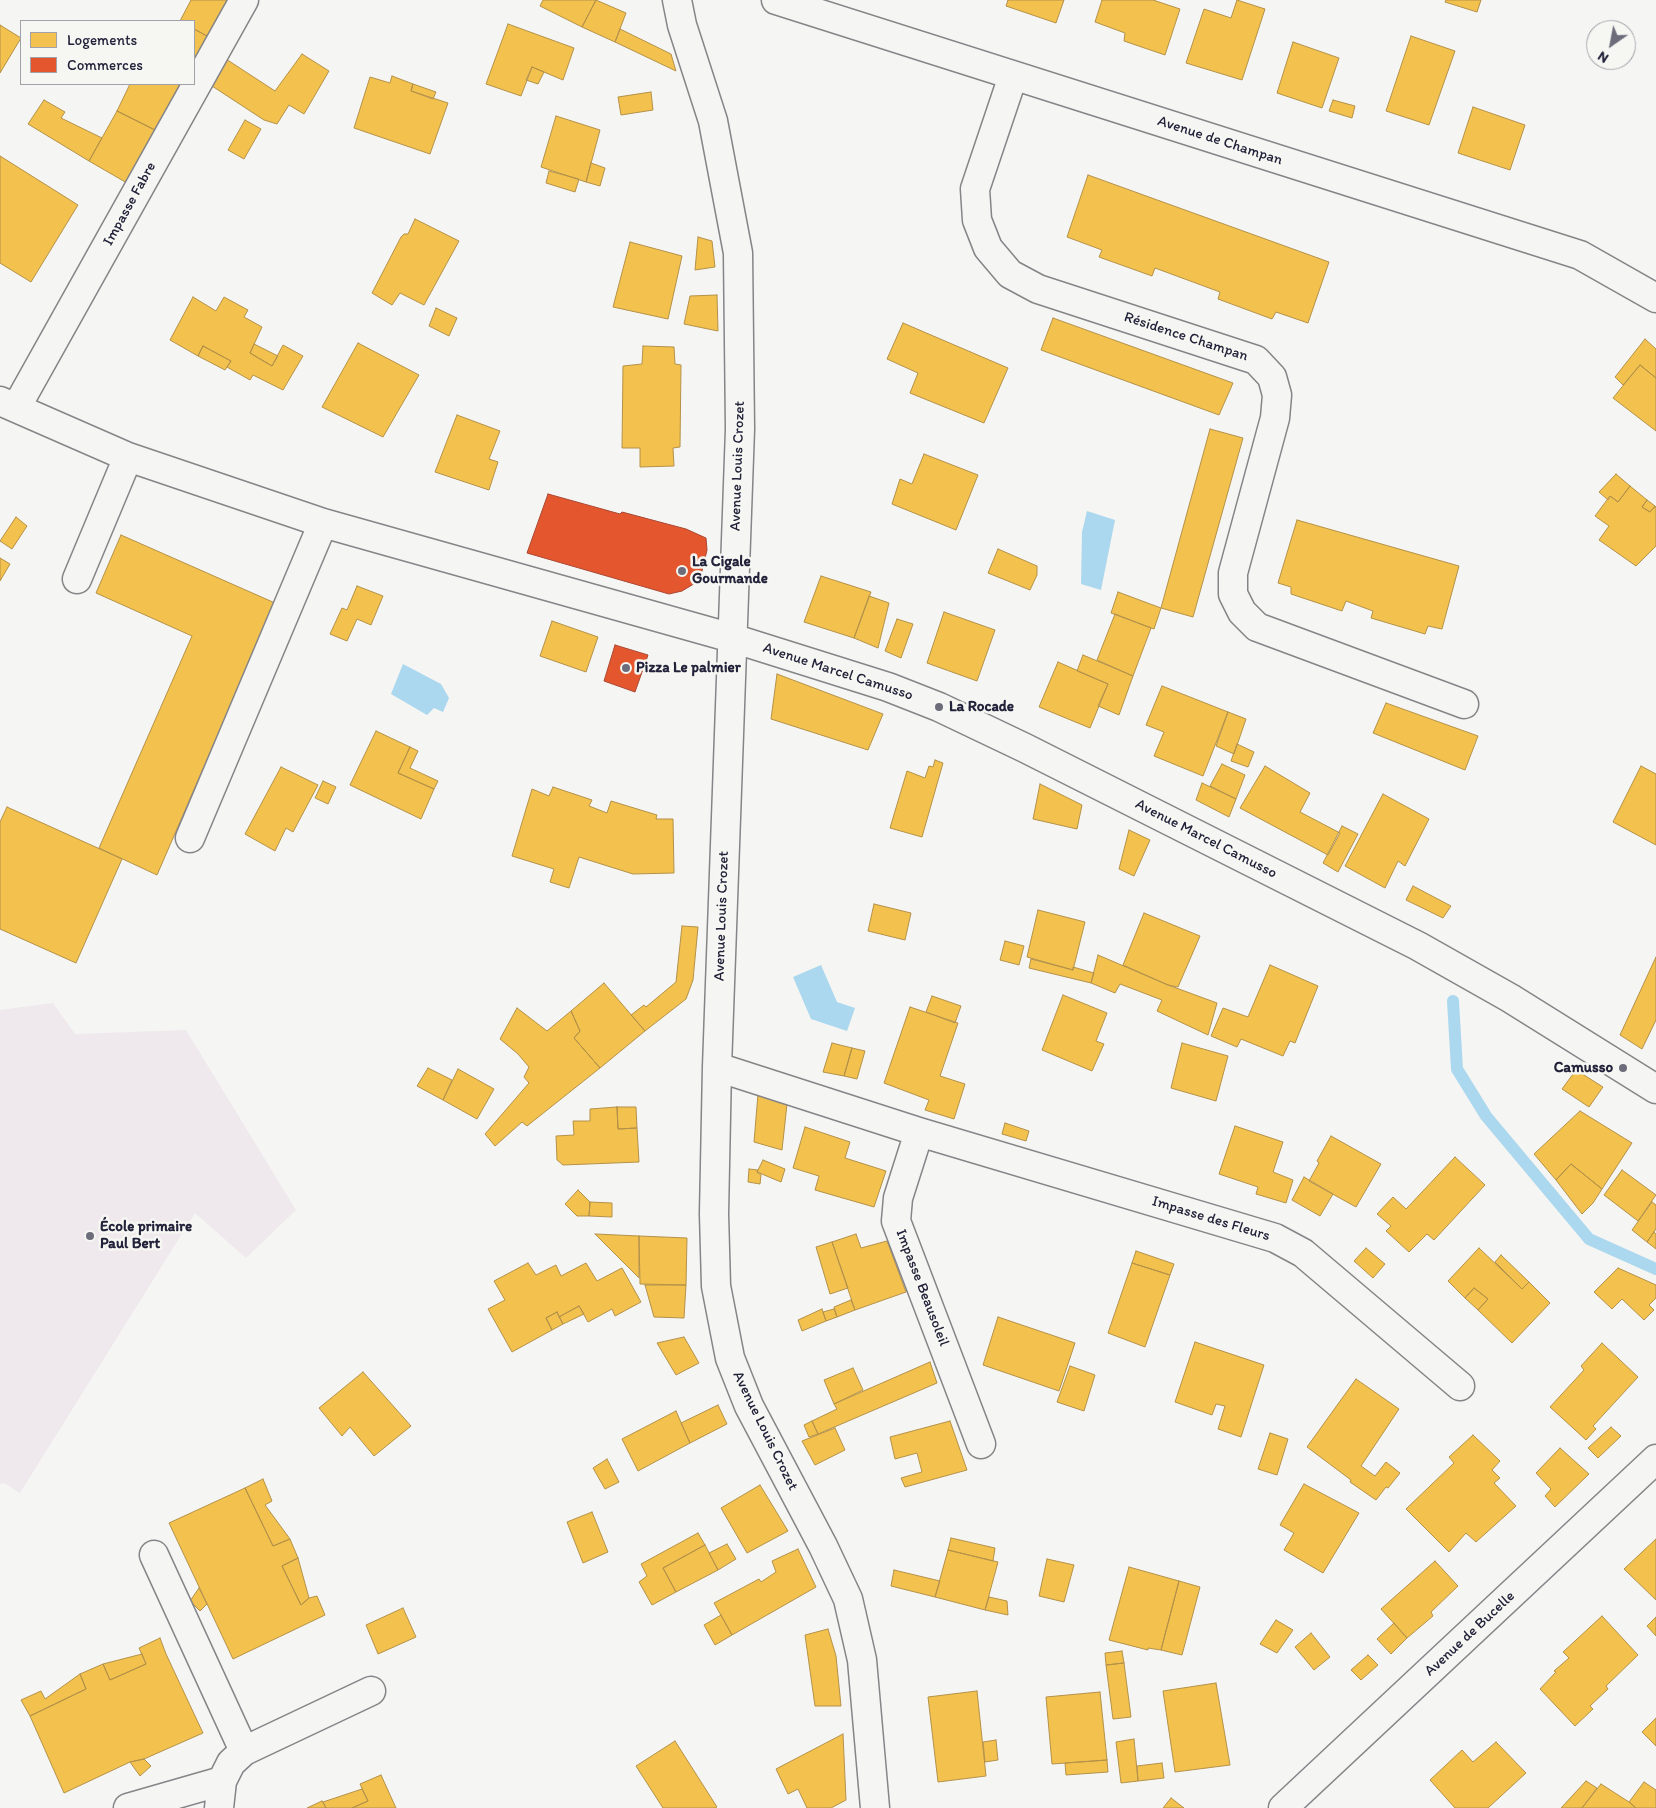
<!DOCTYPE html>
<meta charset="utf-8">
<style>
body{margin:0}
#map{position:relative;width:1656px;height:1808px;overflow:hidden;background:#f5f5f3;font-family:Itim,sans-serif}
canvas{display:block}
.legend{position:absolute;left:20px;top:20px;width:175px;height:65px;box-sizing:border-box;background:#f6f6f2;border:1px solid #a1a1a9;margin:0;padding:6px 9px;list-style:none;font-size:15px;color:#22223b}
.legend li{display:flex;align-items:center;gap:10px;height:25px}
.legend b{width:25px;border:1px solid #a1a1a9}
.north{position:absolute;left:1586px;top:20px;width:50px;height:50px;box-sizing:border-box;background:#f6f6f2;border:1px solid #a1a1a9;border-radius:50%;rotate:213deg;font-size:14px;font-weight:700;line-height:20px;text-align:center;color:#22223b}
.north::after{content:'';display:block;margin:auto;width:18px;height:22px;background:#6c6c7b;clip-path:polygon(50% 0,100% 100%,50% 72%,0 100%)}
</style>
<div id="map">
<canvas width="1656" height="1808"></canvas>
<ul class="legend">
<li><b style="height:14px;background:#f2c14e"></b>Logements</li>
<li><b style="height:14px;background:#e4572e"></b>Commerces</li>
</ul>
<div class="north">N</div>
</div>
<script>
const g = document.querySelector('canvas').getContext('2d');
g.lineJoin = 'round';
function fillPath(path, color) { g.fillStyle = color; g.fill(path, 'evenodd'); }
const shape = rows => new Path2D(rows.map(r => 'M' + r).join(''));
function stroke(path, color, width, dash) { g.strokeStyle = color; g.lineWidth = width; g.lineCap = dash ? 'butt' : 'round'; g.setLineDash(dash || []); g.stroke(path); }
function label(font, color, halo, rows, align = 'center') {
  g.font = font + ' Itim,sans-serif'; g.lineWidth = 5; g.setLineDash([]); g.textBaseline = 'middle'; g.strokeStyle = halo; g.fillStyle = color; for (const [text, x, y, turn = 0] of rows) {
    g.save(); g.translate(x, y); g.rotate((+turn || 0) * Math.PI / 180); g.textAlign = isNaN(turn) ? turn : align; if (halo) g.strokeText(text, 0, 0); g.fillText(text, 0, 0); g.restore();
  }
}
fillPath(shape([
 [53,1003,75,1034,186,1030,296,1210,246,1258,195,1213,20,1493,4,1483,0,1484,0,1010]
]), '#efe9ed');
fillPath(shape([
 [1087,511,1115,520,1101,590,1081,584,1082,532],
 [403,664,441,684,449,698,443,712,434,708,427,715,391,694],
 [821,965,837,1002,855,1008,847,1031,811,1019,793,977]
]), '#abd8ee');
const homes = shape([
 [191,0,232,0,221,19,207,36,194,29,194,21,180,21,191,0],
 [543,0,596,0,582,27,540,6,543,0],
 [596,0,626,13,615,42,582,27,596,0],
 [1008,0,1064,0,1056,23,1006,6,1008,0],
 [1102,0,1153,0,1180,9,1165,55,1124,41,1125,33,1095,22,1102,0],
 [1237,0,1265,9,1242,80,1186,63,1204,9,1231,18,1237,0],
 [1446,0,1481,0,1477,12,1445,2,1446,0],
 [508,24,574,48,563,80,532,67,521,96,486,84,508,24],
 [0,25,21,38,0,73,0,25],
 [194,29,207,36,194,60,194,29],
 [620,29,671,54,676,71,615,42,620,29],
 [1411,36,1455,51,1429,125,1386,111,1411,36],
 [1293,42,1339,58,1322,108,1277,93,1293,42],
 [302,54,329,71,304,114,289,105,277,124,264,120,212,86,226,59,275,91,302,54],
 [532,67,544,72,538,84,526,80,532,67],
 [392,76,413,84,411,91,448,103,430,154,354,128,370,77,390,83,392,76],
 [130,84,182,84,157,131,117,111,130,84],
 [413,84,436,92,433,99,411,91,413,84],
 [651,92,653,110,621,115,618,97,651,92],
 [44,100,65,112,61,118,102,138,89,161,28,124,44,100],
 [1333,100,1355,106,1352,118,1329,111,1333,100],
 [1473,107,1525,125,1510,170,1458,153,1473,107],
 [117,111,157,131,127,183,89,161,117,111],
 [556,116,600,130,586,182,541,167,556,116],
 [245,120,261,129,244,159,228,150,245,120],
 [0,156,78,205,31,282,0,263,0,156],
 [591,163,605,168,600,186,586,182,591,163],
 [549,171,579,179,575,192,546,183,549,171],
 [1088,175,1329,262,1308,323,1276,312,1272,319,1218,299,1220,292,1155,268,1152,276,1099,257,1102,250,1067,237,1088,175],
 [415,219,459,241,424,305,400,293,392,305,372,293,401,237,404,234,408,234,415,219],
 [698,237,712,241,715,267,695,270,698,237],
 [630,242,682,256,668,319,613,307,630,242],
 [717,295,718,331,684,324,690,296,717,295],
 [193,297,216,311,224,297,248,310,244,317,262,327,250,353,272,366,283,345,303,356,283,390,253,375,250,380,227,367,231,361,203,346,198,356,170,340,193,297],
 [436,308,457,318,449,336,429,326,436,308],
 [1053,318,1233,383,1219,415,1041,350,1053,318],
 [903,323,1008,368,984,423,910,393,918,373,887,359,903,323],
 [1645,339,1656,349,1656,378,1640,365,1623,385,1615,377,1645,339],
 [358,343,419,375,383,437,322,407,358,343],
 [254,344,278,356,272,366,250,353,254,344],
 [203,346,231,361,225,370,198,356,203,346],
 [643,346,674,347,675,364,681,365,680,447,673,448,674,466,640,467,640,448,622,448,623,366,642,364,643,346],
 [1640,365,1656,378,1656,431,1613,398,1640,365],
 [457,415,500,431,489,459,498,462,489,490,435,472,457,415],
 [1210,429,1243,438,1193,617,1161,608,1210,429],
 [924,454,978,475,956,530,892,504,900,479,912,484,924,454],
 [1616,474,1630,486,1618,502,1610,496,1608,500,1599,492,1616,474],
 [1630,486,1647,500,1642,507,1650,512,1656,506,1656,546,1636,566,1599,540,1609,526,1595,516,1610,496,1618,502,1630,486],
 [1647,500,1655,506,1650,512,1642,507,1647,500],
 [16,517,27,526,12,549,0,541,16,517],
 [1297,520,1459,566,1442,629,1428,626,1425,634,1371,618,1373,611,1346,601,1342,611,1291,594,1291,587,1278,583,1297,520],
 [121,535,275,603,157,875,99,848,192,636,96,593,121,535],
 [998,549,1037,566,1037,575,1030,590,988,573,998,549],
 [0,558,10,564,0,581,0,558],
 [821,576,871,592,854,638,804,622,821,576],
 [357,586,383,596,371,625,357,619,347,641,330,634,342,608,347,610,357,586],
 [1118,592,1161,608,1154,629,1111,613,1118,592],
 [869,596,889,603,878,648,854,638,869,596],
 [944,612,995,630,977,681,927,663,944,612],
 [1115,614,1151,628,1133,676,1097,660,1115,614],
 [897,619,913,624,901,658,885,651,897,619],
 [552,621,598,637,586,672,540,656,552,621],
 [1083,655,1133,676,1119,715,1098,706,1108,684,1077,671,1083,655],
 [1058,662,1108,684,1090,728,1039,707,1058,662],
 [777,674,883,714,868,750,771,719,777,674],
 [1162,686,1228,712,1203,776,1154,756,1164,732,1146,725,1162,686],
 [1386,703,1478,736,1465,770,1373,733,1386,703],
 [1228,712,1246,719,1234,754,1216,746,1228,712],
 [376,731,410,747,398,773,434,789,421,819,350,785,376,731],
 [1237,744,1254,752,1248,767,1231,761,1237,744],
 [410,747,418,751,410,768,438,781,434,789,398,773,410,747],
 [935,760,943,763,922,837,890,828,907,771,925,778,929,766,933,767,935,760],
 [1222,764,1245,775,1236,799,1210,786,1222,764],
 [1265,766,1310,793,1300,812,1340,833,1328,855,1240,808,1265,766],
 [1641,766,1656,774,1656,845,1613,822,1641,766],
 [281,767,318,785,293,832,286,828,275,851,245,834,281,767],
 [323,781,336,787,328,804,315,798,323,781],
 [1202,783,1236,799,1229,817,1196,800,1202,783],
 [1040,784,1082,805,1077,829,1033,819,1040,784],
 [553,787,592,800,589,806,607,813,611,801,657,815,656,819,673,819,674,873,633,874,579,857,569,888,550,882,554,869,512,856,532,789,549,796,553,787],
 [1383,794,1429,819,1405,866,1398,861,1385,888,1345,866,1383,794],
 [7,807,122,859,76,963,0,929,0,822,7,807],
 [1342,826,1358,834,1338,872,1323,863,1342,826],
 [1129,830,1150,840,1134,876,1119,869,1129,830],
 [1413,886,1451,906,1443,918,1406,900,1413,886],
 [874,904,911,913,905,940,868,931,874,904],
 [1038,910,1085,922,1073,970,1027,957,1038,910],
 [1144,913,1200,936,1178,987,1168,985,1123,965,1144,913],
 [682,926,698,927,693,980,686,999,645,1031,631,1015,644,1005,646,1007,676,982,682,926],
 [1005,941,1024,946,1019,965,1000,960,1005,941],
 [1098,955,1168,985,1217,1003,1208,1035,1157,1011,1162,1000,1120,984,1115,993,1091,983,1098,955],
 [1656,957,1656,1020,1642,1049,1620,1035,1656,957],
 [1031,959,1073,970,1073,967,1094,973,1091,983,1029,968,1031,959],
 [1270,965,1318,986,1295,1043,1290,1041,1283,1056,1241,1039,1237,1047,1211,1036,1223,1008,1248,1017,1270,965],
 [604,983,645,1031,600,1068,574,1038,580,1031,571,1011,604,983],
 [1063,995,1107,1013,1096,1041,1104,1044,1092,1071,1042,1050,1063,995],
 [932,996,961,1006,955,1023,926,1012,932,996],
 [910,1007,958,1023,940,1076,965,1084,954,1119,925,1110,929,1100,884,1083,910,1007],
 [517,1008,547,1031,571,1011,580,1031,574,1038,600,1068,527,1126,522,1122,495,1146,485,1134,529,1083,524,1077,529,1067,518,1054,500,1039,517,1008],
 [832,1043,852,1048,844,1076,823,1072,832,1043],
 [1182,1043,1228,1056,1216,1101,1171,1088,1182,1043],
 [852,1048,865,1051,857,1079,844,1076,852,1048],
 [428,1068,452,1080,443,1100,417,1086,428,1068],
 [458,1069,494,1089,477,1119,443,1100,458,1069],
 [1576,1070,1603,1087,1589,1107,1562,1089,1576,1070],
 [758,1094,787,1104,782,1150,754,1142,758,1094],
 [617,1107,618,1129,637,1128,639,1162,563,1165,557,1160,556,1136,574,1135,573,1121,590,1121,590,1109,617,1107],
 [617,1107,636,1107,637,1128,618,1129,617,1107],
 [1580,1111,1632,1143,1602,1189,1571,1164,1556,1180,1534,1154,1580,1111],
 [1005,1123,1029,1131,1026,1141,1002,1134,1005,1123],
 [1235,1126,1283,1142,1273,1172,1293,1180,1286,1203,1256,1194,1258,1187,1219,1174,1235,1126],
 [805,1127,850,1142,845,1158,886,1171,874,1207,815,1190,819,1176,793,1168,805,1127],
 [1331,1136,1381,1164,1356,1207,1309,1181,1319,1163,1317,1161,1331,1136],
 [1455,1157,1485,1185,1434,1240,1427,1234,1409,1252,1386,1231,1391,1226,1377,1214,1393,1197,1406,1209,1455,1157],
 [763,1160,785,1169,781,1182,757,1172,763,1160],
 [1571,1164,1602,1189,1593,1203,1582,1214,1556,1180,1571,1164],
 [749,1169,758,1170,757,1172,761,1175,760,1184,748,1182,749,1169],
 [1622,1170,1656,1195,1638,1221,1604,1195,1622,1170],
 [1304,1177,1333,1194,1320,1216,1292,1200,1304,1177],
 [578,1190,590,1202,589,1216,577,1216,565,1204,578,1190],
 [590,1202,612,1203,612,1217,589,1216,590,1202],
 [1652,1202,1656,1205,1656,1229,1647,1242,1632,1230,1652,1202],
 [1654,1232,1656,1234,1656,1249,1647,1242,1654,1232],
 [595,1234,639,1236,639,1278,595,1234],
 [856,1234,861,1248,887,1241,906,1292,855,1310,832,1242,856,1234],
 [639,1236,687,1238,686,1285,640,1284,639,1236],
 [832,1242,848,1288,830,1294,816,1247,832,1242],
 [1366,1248,1385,1264,1373,1278,1354,1261,1366,1248],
 [1479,1248,1522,1289,1529,1282,1550,1303,1512,1343,1478,1310,1488,1299,1474,1288,1465,1298,1448,1281,1479,1248],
 [1136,1251,1174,1264,1170,1275,1132,1263,1136,1251],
 [1501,1255,1529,1282,1522,1289,1495,1262,1501,1255],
 [528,1263,536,1275,556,1265,561,1276,586,1263,597,1281,622,1268,641,1302,615,1316,612,1309,588,1322,579,1306,559,1317,557,1312,546,1318,552,1330,512,1352,488,1309,505,1300,494,1281,528,1263],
 [1132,1263,1170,1275,1145,1347,1108,1333,1132,1263],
 [1618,1268,1656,1285,1656,1298,1649,1305,1654,1310,1644,1320,1622,1299,1612,1309,1594,1292,1618,1268],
 [645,1285,686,1285,684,1318,654,1317,645,1285],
 [1474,1288,1488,1299,1478,1310,1465,1298,1474,1288],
 [851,1300,855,1310,837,1317,834,1307,851,1300],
 [579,1306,584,1314,563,1324,559,1317,579,1306],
 [822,1309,826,1321,802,1331,798,1320,822,1309],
 [834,1309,837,1317,826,1321,823,1312,834,1309],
 [557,1312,563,1324,552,1330,546,1318,557,1312],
 [998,1317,1075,1343,1059,1391,983,1365,998,1317],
 [684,1337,699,1363,676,1375,657,1343,684,1337],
 [1195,1342,1264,1365,1241,1437,1218,1429,1225,1406,1216,1404,1212,1415,1175,1402,1195,1342],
 [1602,1343,1638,1377,1593,1426,1596,1429,1586,1440,1550,1407,1584,1370,1581,1366,1602,1343],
 [930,1362,937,1383,818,1434,812,1421,837,1409,834,1404,930,1362],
 [1070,1366,1095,1375,1084,1411,1057,1402,1070,1366],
 [853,1368,863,1390,834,1404,824,1380,853,1368],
 [363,1372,411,1426,374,1456,350,1427,342,1436,319,1408,363,1372],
 [1356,1379,1399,1409,1361,1466,1375,1476,1386,1462,1400,1473,1388,1488,1386,1487,1376,1500,1350,1482,1351,1480,1307,1447,1356,1379],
 [718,1405,727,1424,690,1443,681,1423,718,1405],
 [676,1411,690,1443,638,1471,622,1439,676,1411],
 [812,1421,818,1434,809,1437,804,1425,812,1421],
 [950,1421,967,1470,905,1487,901,1478,922,1472,917,1453,895,1459,890,1437,950,1421],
 [1611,1427,1621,1436,1598,1458,1588,1448,1611,1427],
 [835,1428,845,1450,815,1465,802,1441,835,1428],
 [1270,1433,1288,1439,1277,1475,1258,1469,1270,1433],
 [1473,1435,1500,1461,1492,1470,1500,1478,1494,1483,1516,1506,1476,1542,1466,1533,1449,1552,1406,1509,1454,1463,1449,1457,1473,1435],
 [1560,1448,1589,1474,1555,1507,1545,1496,1551,1489,1536,1473,1560,1448],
 [607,1459,619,1482,605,1489,593,1468,607,1459],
 [263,1479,272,1501,265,1505,290,1539,273,1546,245,1488,263,1479],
 [1304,1484,1359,1513,1323,1573,1284,1550,1294,1533,1280,1525,1304,1484],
 [760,1485,788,1531,747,1553,721,1508,760,1485],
 [245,1488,273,1546,290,1539,298,1558,282,1566,301,1605,309,1598,317,1596,325,1615,233,1659,169,1523,245,1488],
 [592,1512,608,1552,583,1563,567,1522,592,1512],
 [698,1533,705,1545,663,1568,676,1592,652,1605,639,1582,647,1576,641,1564,698,1533],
 [951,1538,995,1548,993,1561,948,1550,951,1538],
 [1656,1539,1656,1600,1624,1569,1656,1539],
 [727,1544,736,1559,718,1570,709,1553,727,1544],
 [705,1545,718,1570,676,1592,663,1568,705,1545],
 [798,1549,816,1587,732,1635,714,1603,759,1579,761,1582,776,1572,772,1561,798,1549],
 [948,1550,998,1562,985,1610,935,1597,948,1550],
 [298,1558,309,1598,301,1605,282,1566,298,1558],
 [1047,1559,1074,1565,1064,1602,1039,1596,1047,1559],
 [1435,1561,1458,1586,1431,1612,1433,1616,1407,1638,1381,1609,1435,1561],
 [1129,1567,1179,1581,1161,1650,1148,1648,1148,1650,1109,1640,1129,1567],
 [894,1570,940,1581,935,1597,891,1586,894,1570],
 [1179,1581,1200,1587,1182,1655,1161,1650,1179,1581],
 [199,1588,207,1604,200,1611,190,1601,199,1588],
 [989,1597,1007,1601,1008,1615,985,1610,989,1597],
 [403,1608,416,1637,378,1654,366,1625,403,1608],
 [721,1615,732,1635,715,1645,704,1625,721,1615],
 [1602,1616,1638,1655,1606,1686,1608,1689,1590,1706,1593,1709,1575,1726,1540,1689,1556,1672,1554,1671,1569,1658,1563,1652,1602,1616],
 [1656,1617,1656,1636,1647,1626,1656,1617],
 [1276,1620,1293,1630,1277,1653,1260,1644,1276,1620],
 [1394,1623,1407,1638,1391,1654,1377,1639,1394,1623],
 [828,1629,836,1656,841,1706,815,1706,805,1635,828,1629],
 [1311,1633,1330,1657,1314,1670,1295,1647,1311,1633],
 [160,1638,166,1654,203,1733,144,1759,130,1762,64,1793,30,1716,86,1689,80,1674,103,1664,110,1680,146,1664,139,1648,160,1638],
 [1122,1651,1124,1663,1106,1665,1105,1653,1122,1651],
 [142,1654,146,1664,110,1680,103,1664,142,1654],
 [1368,1655,1378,1665,1361,1680,1351,1670,1368,1655],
 [1124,1663,1131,1717,1113,1719,1106,1665,1124,1663],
 [80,1674,86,1689,30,1716,21,1700,41,1691,45,1699,80,1674],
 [1216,1683,1230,1765,1175,1772,1163,1691,1216,1683],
 [977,1691,986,1776,938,1782,928,1697,977,1691],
 [1100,1692,1107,1760,1052,1764,1046,1697,1100,1692],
 [1656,1718,1656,1746,1642,1732,1656,1718],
 [843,1734,846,1800,831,1808,807,1808,798,1789,788,1794,776,1769,843,1734],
 [1134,1739,1138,1781,1121,1783,1116,1742,1134,1739],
 [996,1740,998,1760,985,1762,983,1742,996,1740],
 [675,1741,717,1807,715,1808,663,1808,636,1766,675,1741],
 [1496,1742,1526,1773,1488,1808,1455,1808,1430,1780,1462,1750,1473,1762,1496,1742],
 [144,1759,151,1766,140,1776,130,1762,144,1759],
 [1107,1760,1108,1772,1066,1775,1065,1763,1107,1760],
 [1162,1763,1164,1778,1138,1781,1137,1766,1162,1763],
 [381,1775,396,1808,352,1808,368,1801,360,1784,381,1775],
 [1586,1781,1597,1788,1582,1808,1561,1808,1586,1781],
 [1644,1782,1656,1790,1656,1808,1636,1808,1629,1802,1644,1782],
 [1601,1784,1629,1802,1636,1808,1582,1808,1601,1784],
 [362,1789,368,1801,352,1808,326,1808,323,1802,362,1789],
 [1171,1798,1184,1808,1163,1808,1171,1798],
 [322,1801,326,1808,307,1808,322,1801]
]);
fillPath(homes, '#f2c14e');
stroke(homes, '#b49148', 1);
const shops = shape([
 [548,494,620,514,622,512,686,529,706,538,707,550,702,571,697,582,682,591,669,594,527,553,548,494],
 [615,645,648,655,635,692,604,681,615,645]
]);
fillPath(shops, '#e4572e');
stroke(shops, '#aa4732', 1);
stroke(shape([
 [1453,1001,1457,1069,1486,1116,1589,1239,1656,1269]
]), '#abd8ee', 12);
const minor = shape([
 [677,0,682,25,713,121,738,253,740,429,717,1067,714,1214,716,1286,730,1358,749,1406,823,1546,848,1599,862,1660,875,1808],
 [776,0,1580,255,1656,298],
 [1013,76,975,189,977,220,988,248,1010,274,1038,289,1256,360,1272,377,1277,395,1275,418,1233,573,1233,594,1242,612,1257,627,1464,704],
 [0,401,128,457,323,523,732,638,888,687,939,707,1025,748,1418,946,1510,998,1656,1089],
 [16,408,244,0],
 [77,579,128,457],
 [190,838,323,523],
 [717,1067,919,1132,1275,1238,1303,1253,1460,1386],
 [919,1132,898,1198,896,1221,981,1444],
 [154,1555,244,1751],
 [128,1808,222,1781],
 [219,1808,222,1781,231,1763,244,1751,371,1691],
 [1283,1808,1656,1459]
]);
stroke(minor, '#858589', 31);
stroke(minor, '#f5f5f3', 28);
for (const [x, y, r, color] of [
 [682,571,5,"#6c6c7b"],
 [626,668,5,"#6c6c7b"],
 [939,707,5,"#6c6c7b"],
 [1623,1068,5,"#6c6c7b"],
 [90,1236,5,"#6c6c7b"]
]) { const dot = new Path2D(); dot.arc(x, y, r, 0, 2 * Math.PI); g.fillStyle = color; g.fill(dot); stroke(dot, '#f6f6f2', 2); }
label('15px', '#22223b', '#f6f6f2', [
 ["Avenue de Champan",1220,141,18],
 ["Impasse Fabre",130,204,-61],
 ["Résidence Champan",1186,337,18],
 ["Avenue Louis Crozet",738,466,-88],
 ["Avenue Marcel Camusso",838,672,18],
 ["Avenue Marcel Camusso",1206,839,27],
 ["Avenue Louis Crozet",722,916,-88],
 ["Impasse des Fleurs",1211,1219,17],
 ["Impasse Beausoleil",922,1288,69],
 ["Avenue Louis Crozet",765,1431,64],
 ["Avenue de Bucelle",1470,1634,-43]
]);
label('bold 15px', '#22223b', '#f6f6f2', [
 ["La Cigale",692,562],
 ["Gourmande",692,579],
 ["Pizza Le palmier",636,668],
 ["La Rocade",949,707],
 ["Camusso",1613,1068,"right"],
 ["École primaire",100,1227],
 ["Paul Bert",100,1244]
], 'left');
</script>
